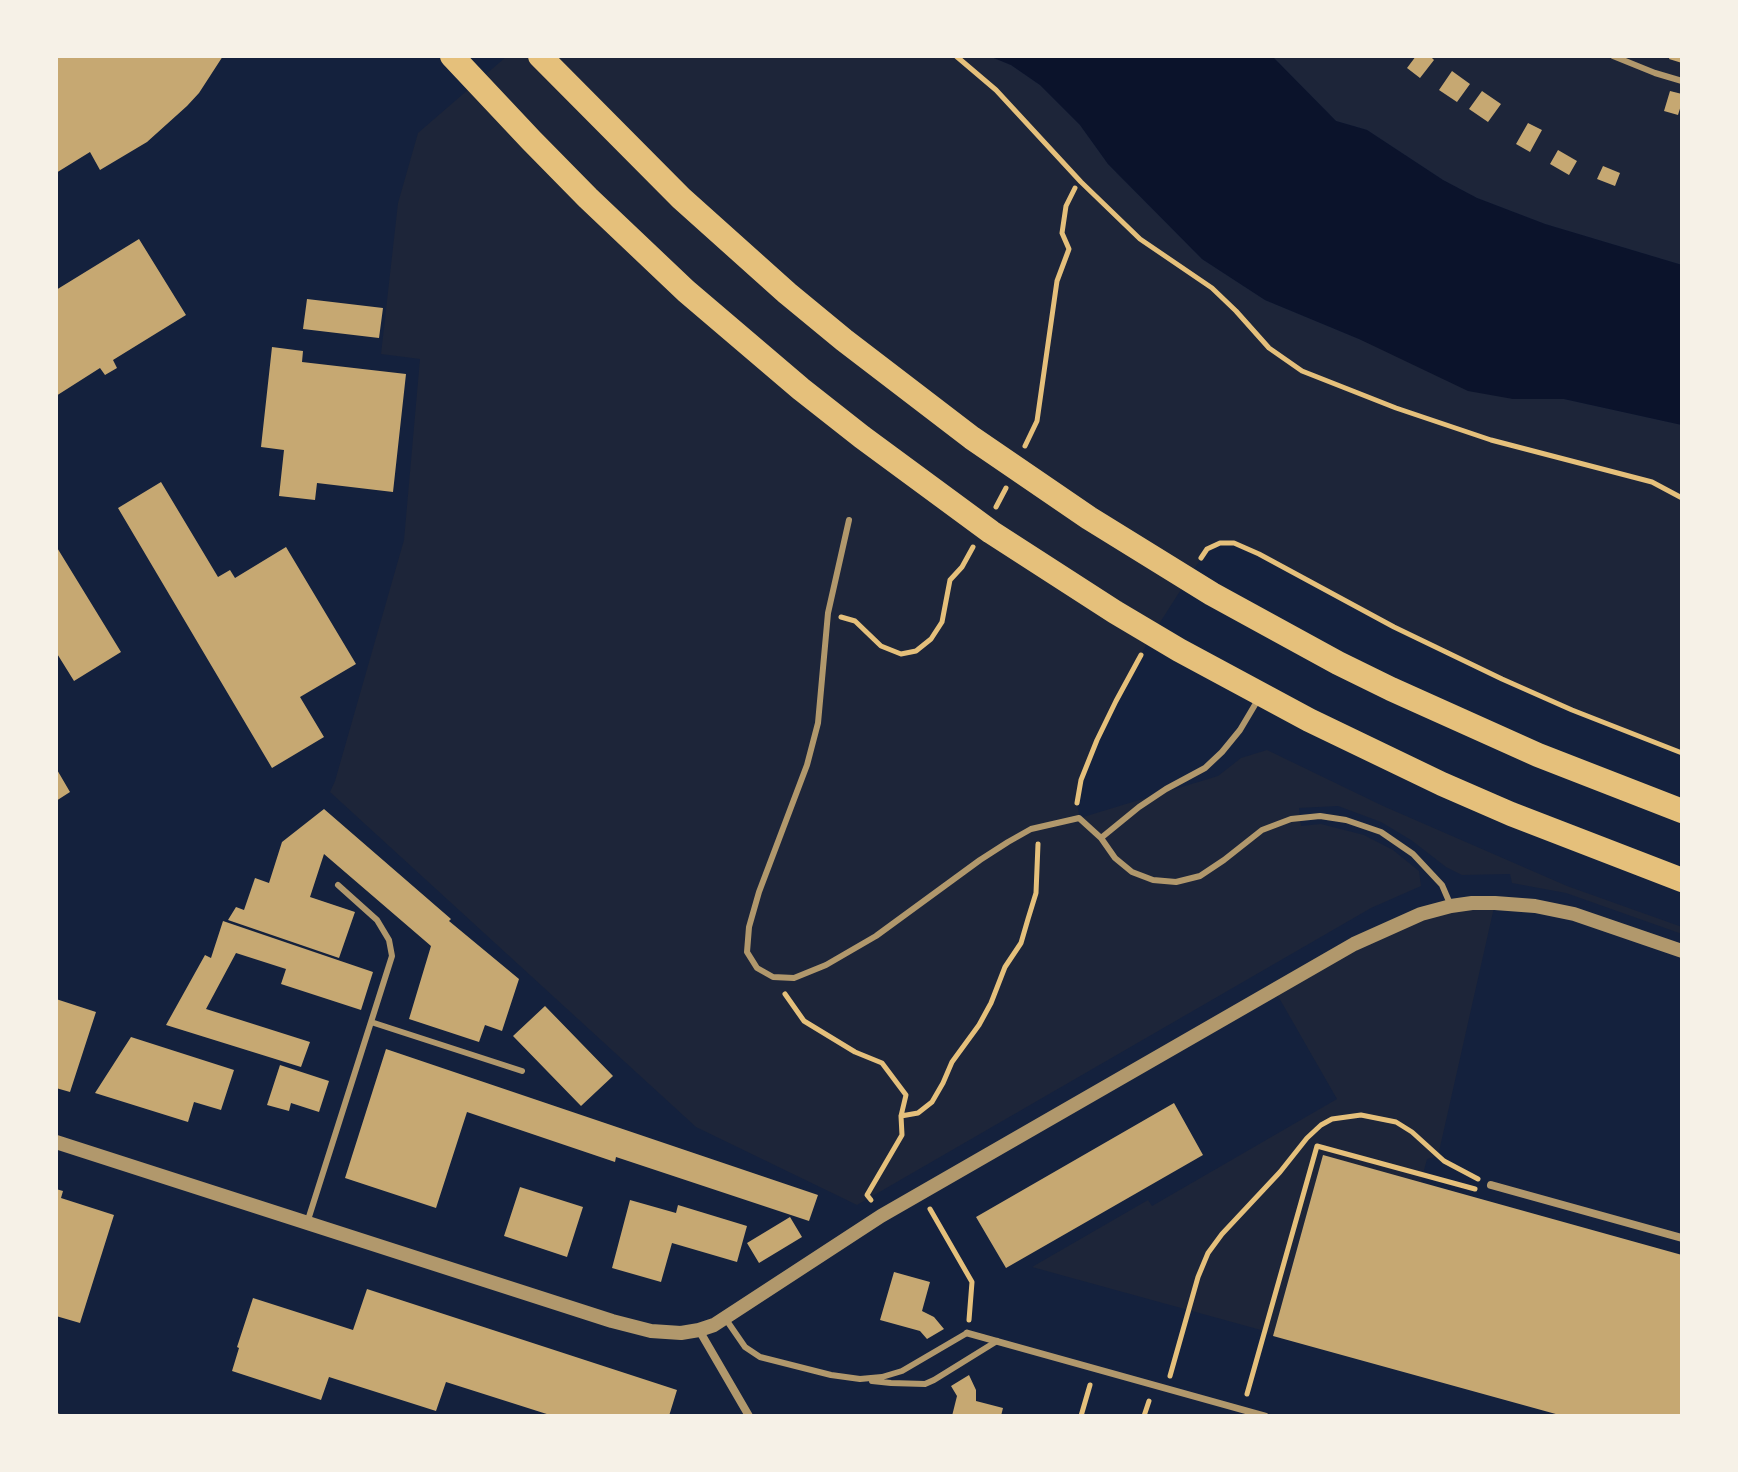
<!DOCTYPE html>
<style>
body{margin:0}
#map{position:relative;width:1738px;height:1472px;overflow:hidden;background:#14213d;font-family:Rubik,sans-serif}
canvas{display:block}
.frame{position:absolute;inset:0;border:58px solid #f6f1e7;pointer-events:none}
</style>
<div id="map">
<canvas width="1738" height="1472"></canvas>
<div class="frame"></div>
</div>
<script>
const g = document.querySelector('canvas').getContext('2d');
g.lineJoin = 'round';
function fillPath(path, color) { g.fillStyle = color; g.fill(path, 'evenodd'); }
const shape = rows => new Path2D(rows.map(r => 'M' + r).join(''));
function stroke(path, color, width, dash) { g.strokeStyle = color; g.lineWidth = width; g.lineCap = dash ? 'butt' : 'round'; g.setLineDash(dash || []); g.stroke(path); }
fillPath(shape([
 [507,56,989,56,1011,65,1040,85,1080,125,1108,164,1202,259,1265,300,1359,339,1513,399,1564,399,1682,425,1682,753,1572,710,1394,627,1234,543,1220,543,1207,549,1150,638,1116,701,1097,740,1076,800,1080,818,1218,776,1241,758,1267,750,1383,806,1567,886,1682,927,1682,934,1566,893,1512,883,1510,874,1462,875,1446,867,1411,840,1381,822,1338,806,1299,808,1301,826,1321,824,1364,835,1393,850,1419,871,1421,886,1371,908,857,1205,696,1127,330,792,335,781,404,540,420,359,381,354,398,203,418,133],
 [1272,56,1682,56,1682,265,1545,224,1477,198,1443,180,1367,130,1336,121],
 [1495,903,1438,1156,1427,1159,1421,1182,1323,1156,1273,1336,1261,1330,1032,1267,1148,1200,1152,1206,1337,1099,1274,989,1387,927]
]), '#1d2539');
fillPath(shape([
 [989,56,1272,56,1336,121,1367,130,1443,180,1477,198,1545,224,1682,265,1682,425,1564,399,1513,399,1468,391,1359,339,1265,300,1202,259,1108,164,1080,125,1040,85,1011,65]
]), '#0b132b');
fillPath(shape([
 [56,56,223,56,199,93,187,106,147,142,100,170,90,152,56,173],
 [1416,56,1430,56,1434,60,1420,78,1407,68],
 [1670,56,1682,56,1682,63,1669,59],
 [1452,71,1470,84,1457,102,1439,90],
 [1482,91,1501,104,1488,122,1469,109],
 [1670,91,1682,94,1682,102,1678,115,1664,111],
 [1528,123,1542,130,1530,152,1516,144],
 [1558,150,1577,161,1569,175,1550,164],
 [1603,166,1620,173,1615,186,1597,179],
 [139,239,186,315,113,360,117,368,105,375,100,368,56,396,56,290],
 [307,299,383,308,379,338,303,329],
 [272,347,303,351,302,362,406,374,393,492,317,483,315,500,279,496,284,450,261,447],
 [161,482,218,577,230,570,235,578,286,547,356,664,300,697,324,737,272,768,118,508],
 [56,546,121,652,74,681,56,652],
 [56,768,70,792,56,801],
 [324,809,451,919,449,921,519,979,502,1031,485,1025,479,1042,409,1019,431,946,324,854,310,897,355,912,339,958,228,920,236,907,244,910,255,878,269,883,282,842],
 [223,921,373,972,361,1010,281,984,286,969,236,953,206,1009,310,1042,301,1067,166,1025,205,955,211,958],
 [56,999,96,1012,70,1092,56,1088],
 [545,1006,613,1076,581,1106,513,1036],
 [131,1037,234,1070,221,1110,194,1102,188,1122,95,1093],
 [386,1049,818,1195,809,1221,616,1157,615,1162,467,1112,436,1208,345,1178],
 [280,1065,329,1081,319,1112,291,1103,289,1111,267,1105],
 [1174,1103,1203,1155,1006,1268,976,1217],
 [1323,1155,1682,1255,1682,1416,1563,1416,1273,1336],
 [520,1187,583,1207,567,1257,504,1236],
 [56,1189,63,1191,61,1198,114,1215,80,1323,56,1316],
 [630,1200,676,1213,678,1205,747,1226,737,1262,672,1243,661,1282,612,1268],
 [790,1217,802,1237,759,1263,747,1243],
 [894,1272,930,1282,922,1311,934,1317,944,1329,927,1339,920,1331,880,1320],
 [367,1289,677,1390,669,1416,553,1416,446,1382,436,1411,329,1377,321,1400,232,1371,239,1348,237,1347,253,1298,353,1330],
 [969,1375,976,1390,976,1401,1003,1408,1001,1416,952,1416,957,1396,951,1386]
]), '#c6a872');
stroke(shape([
 [956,56,996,90,1081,182,1140,239,1212,288,1236,311,1269,348,1302,371,1396,408,1491,440,1652,482,1682,498],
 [1025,446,1037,421,1057,281,1069,249,1062,233,1066,206,1075,188],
 [996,507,1006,488],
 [1201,558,1207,549,1220,543,1234,543,1259,554,1394,627,1502,679,1572,710,1682,753],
 [841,617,855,621,881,646,901,654,916,651,931,639,942,622,950,580,962,567,973,547],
 [1077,803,1081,780,1097,740,1116,701,1141,655],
 [785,994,804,1021,855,1052,882,1063,906,1095,901,1116,902,1135,867,1195,871,1200],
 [901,1116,918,1113,932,1102,943,1083,952,1062,979,1025,991,1003,1005,967,1021,943,1028,919,1036,893,1038,844],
 [930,1209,972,1282,969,1320],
 [1170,1376,1198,1277,1208,1253,1222,1234,1280,1172,1307,1138,1321,1125,1332,1119,1361,1115,1396,1122,1412,1132,1444,1161,1478,1179],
 [1247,1394,1317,1146,1475,1189],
 [1081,1416,1090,1385],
 [1144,1416,1149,1401]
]), '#e5c07b', 5);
stroke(shape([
 [1613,56,1655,73,1682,81],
 [849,520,828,613,818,723,807,765,759,892,749,927,747,952,757,968,773,977,794,978,826,965,876,936,980,860,1008,842,1031,829,1079,818,1101,838,1115,858,1132,872,1153,880,1176,882,1200,876,1224,860,1262,830,1291,819,1320,816,1346,820,1381,832,1413,854,1442,885,1451,906],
 [1101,838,1139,807,1166,789,1205,768,1222,752,1240,730,1259,698],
 [371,1022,522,1071],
 [307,1223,392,956,389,940,377,920,338,885],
 [725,1318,745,1347,760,1357,831,1375,860,1379,882,1377,902,1371,967,1333],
 [872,1381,891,1383,925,1384,934,1380,997,1341]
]), '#b1986c', 6);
stroke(shape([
 [967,1333,1265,1416]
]), '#b1986c', 7);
stroke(shape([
 [1491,1185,1682,1238],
 [699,1330,749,1416]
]), '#b1986c', 8);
stroke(shape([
 [56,1142,612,1321,651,1331,681,1333,699,1330,714,1325,881,1216,921,1193,1354,944,1421,914,1451,906,1472,903,1495,903,1535,906,1574,914,1682,951]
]), '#b1986c', 14);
stroke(shape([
 [452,56,531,140,588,198,686,291,801,389,862,437,991,532,1115,612,1179,650,1309,720,1442,784,1511,814,1682,880],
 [540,56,681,198,787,293,844,340,972,438,1089,518,1212,594,1338,663,1391,689,1538,755,1682,811]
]), '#e5c07b', 24);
stroke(shape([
 [56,1416,57,1416]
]), '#918062', 6);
</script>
